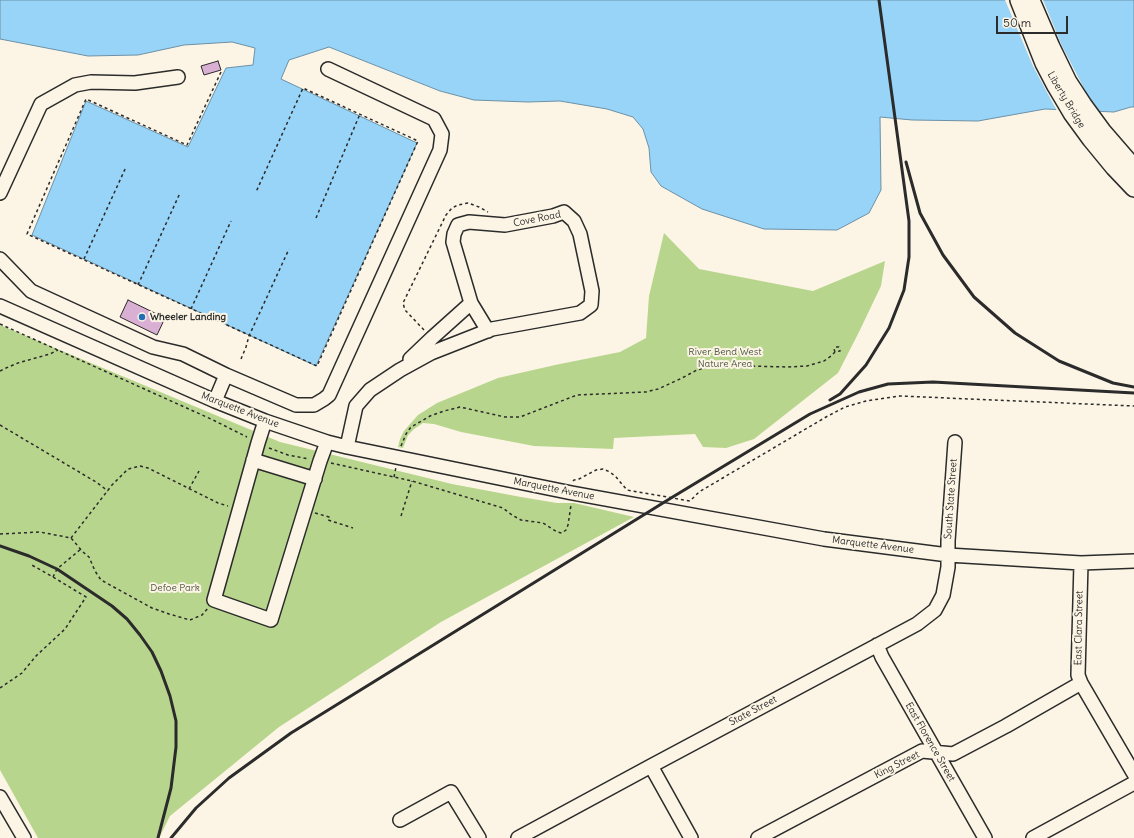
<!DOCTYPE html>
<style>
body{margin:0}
#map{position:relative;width:1134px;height:838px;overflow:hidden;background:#fcf5e5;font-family:Delius,sans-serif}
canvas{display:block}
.scale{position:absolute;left:996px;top:16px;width:72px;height:18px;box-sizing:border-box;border:2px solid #2b2b2b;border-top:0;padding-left:5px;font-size:12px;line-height:14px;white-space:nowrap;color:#2b2b2b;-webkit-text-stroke:3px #fcf5e5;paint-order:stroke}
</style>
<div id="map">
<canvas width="1134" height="838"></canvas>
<div class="scale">50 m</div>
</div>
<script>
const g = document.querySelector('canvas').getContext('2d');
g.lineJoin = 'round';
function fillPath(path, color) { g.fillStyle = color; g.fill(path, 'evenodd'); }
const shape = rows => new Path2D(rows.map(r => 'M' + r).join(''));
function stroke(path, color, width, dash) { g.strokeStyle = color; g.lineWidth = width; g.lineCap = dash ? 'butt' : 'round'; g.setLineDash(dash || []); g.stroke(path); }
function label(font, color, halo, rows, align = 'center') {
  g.font = font + ' Delius,sans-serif'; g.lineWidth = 4; g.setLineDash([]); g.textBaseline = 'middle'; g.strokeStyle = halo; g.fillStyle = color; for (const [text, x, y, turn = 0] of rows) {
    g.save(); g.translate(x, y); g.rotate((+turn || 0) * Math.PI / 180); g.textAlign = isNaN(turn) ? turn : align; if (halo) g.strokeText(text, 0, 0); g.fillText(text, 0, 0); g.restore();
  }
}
fillPath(shape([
 [664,233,699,269,813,291,885,261,881,286,859,332,838,373,754,439,726,448,703,447,695,434,614,438,613,449,534,446,461,432,434,424,423,423,414,429,408,435,403,448,398,447,400,439,404,431,418,415,437,403,498,378,555,365,620,352,646,338,649,296],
 [0,325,280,442,452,484,521,497,557,503,574,503,634,517,441,622,279,727,170,816,159,838,38,838,0,770]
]), '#b8d58d');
const water = shape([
 [0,0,1134,0,1134,107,1131,107,1114,112,1045,109,978,121,912,120,880,117,881,190,869,213,837,230,764,229,702,209,661,186,651,172,649,148,643,129,633,117,607,109,560,101,528,102,474,100,440,91,329,47,289,60,281,79,417,143,316,366,32,235,86,101,188,147,226,68,253,65,255,48,232,42,184,45,138,55,88,56,0,39,0,0]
]);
fillPath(water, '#97d4f8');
stroke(water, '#6c90a6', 1);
fillPath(shape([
 [1005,0,1043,0,1062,46,1087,94,1101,113,1057,111,1033,66]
]), '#fcf5e5');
const building = shape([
 [218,61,221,70,204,75,201,66,218,61],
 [128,300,165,318,157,335,120,317,128,300]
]);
fillPath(building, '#d9afd4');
stroke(building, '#2b2b2b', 1);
const minor = shape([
 [0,193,41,104,75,85,91,82,135,83,178,77],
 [0,259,31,291,153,347,183,354,226,375,296,405,314,405,324,399,329,395,440,150,442,134,434,119,328,69],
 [0,306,215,401,265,421,327,442,347,447,572,493,824,539,948,555,1081,563,1134,561],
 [410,359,432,338,471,303],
 [215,401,226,375],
 [265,421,258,443,214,600,271,620,320,461,327,442],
 [347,447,356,406,370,390,400,370,431,353,492,329,580,313,591,305,592,291,580,234,574,221,564,212,553,216,505,225,469,222,458,225,454,234,453,242,471,303,488,331],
 [253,460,315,479],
 [1081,563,1078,675,1081,683,1134,774],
 [877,645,882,657,985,838],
 [651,766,691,838],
 [0,797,24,838],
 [400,820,451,792,479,838],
 [518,838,651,766,917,624,935,610,943,595,948,567,948,541,955,442],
 [758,838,922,751,953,754,1006,726,1081,683],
 [1033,838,1134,783]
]);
const major = shape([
 [1019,0,1044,63,1056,86,1072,113,1091,139,1114,167,1134,188],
 [1032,3,1051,47,1068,82,1083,105,1102,131,1134,168]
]);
stroke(minor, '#2b2b2b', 16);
stroke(major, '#2b2b2b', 20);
stroke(shape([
 [221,72,187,145,86,99,27,234,317,366,418,141,303,88,256,192],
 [316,218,360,114],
 [84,259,126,167],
 [138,285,180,193],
 [191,309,231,221],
 [0,324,211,419,247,437],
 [424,330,405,310,403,303,446,215,452,208,458,205,468,203,479,207,488,212],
 [241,359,246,347,249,336,289,249],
 [0,371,6,368,18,363,50,354,58,350],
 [0,425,96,482,108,491],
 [401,446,406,434,411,427,430,416,444,411,460,407,505,417,520,417,577,395,646,392,658,389,682,378,697,370,714,365,733,364,750,366,787,367,807,366,824,361,831,356,835,352,840,351,839,347,836,347,834,349,835,352],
 [269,448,288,455,309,459],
 [331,463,412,481,503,508,512,515,521,520,543,523,557,532,562,533,566,530,568,525,571,505],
 [394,477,396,467],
 [573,481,574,480,579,479,596,470,603,469,610,472,616,477,627,490,690,501,699,492,826,417,845,407,866,401,879,399,900,396,1134,406],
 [189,489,199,471],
 [315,513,329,517,328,520,353,528],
 [401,516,412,481],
 [0,534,40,532,71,538,83,552,89,557,95,571,101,580,152,608,169,614,190,620,202,615,208,608],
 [71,538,112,485,128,469,140,466,148,468,218,503,228,506],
 [53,577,57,569,81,549],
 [0,688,22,673,36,656,65,629,86,597,53,577,30,564]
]), '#2b2b2b', 1.5, [3, 3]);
stroke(minor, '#fcf5e5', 13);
stroke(major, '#fcf5e5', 17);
stroke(shape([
 [906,162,920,213,943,255,974,297,1015,333,1059,361,1113,383,1134,387],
 [830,400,840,394,866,365,889,328,904,290,909,257,909,221,879,0],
 [0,546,29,556,57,569,112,606,127,619,140,635,152,652,161,671,170,696,176,721,176,747,171,788,158,838],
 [171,838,196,808,229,778,291,733,671,498,810,414,859,392,888,384,933,382,1134,393]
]), '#2b2b2b', 3);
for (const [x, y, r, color] of [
 [142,317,4,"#1f6fb2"]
]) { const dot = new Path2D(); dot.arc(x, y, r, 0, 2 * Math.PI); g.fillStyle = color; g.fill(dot); stroke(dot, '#fcf5e5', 1.5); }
label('10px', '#2b2b2b', '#fcf5e5', [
 ["Liberty Bridge",1066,100,59],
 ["Cove Road",537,219,-11],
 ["Marquette Avenue",240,410,21],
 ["Marquette Avenue",554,489,11],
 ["South State Street",951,499,-86],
 ["Marquette Avenue",873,545,7],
 ["East Clara Street",1079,628,-89],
 ["State Street",753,711,-28],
 ["East Florence Street",930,742,60],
 ["King Street",897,765,-27]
]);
label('bold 10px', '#2b2b2b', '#fcf5e5', [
 ["Wheeler Landing",150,317]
], 'left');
label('10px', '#4e5644', '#fcf5e5', [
 ["River Bend West",725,352],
 ["Nature Area",725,364],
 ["Defoe Park",175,588]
]);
</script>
